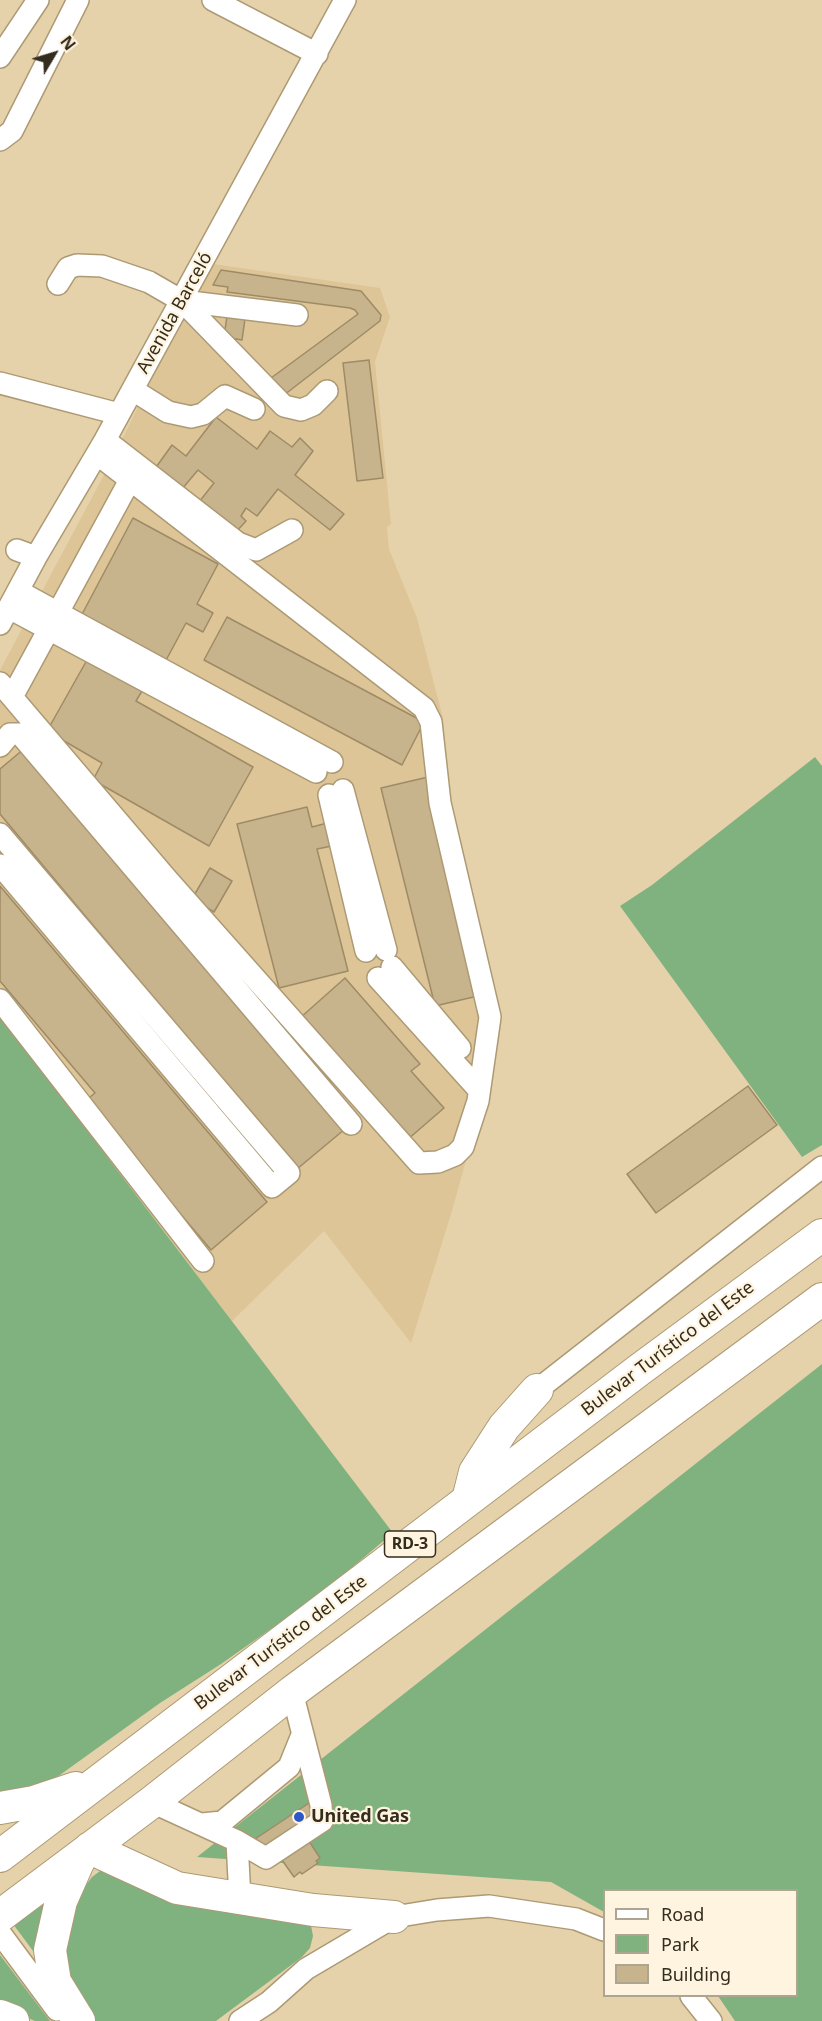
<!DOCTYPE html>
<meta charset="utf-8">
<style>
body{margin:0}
#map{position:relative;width:822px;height:2021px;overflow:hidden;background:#e6d2aa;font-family:"Noto Sans",sans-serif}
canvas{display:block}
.legend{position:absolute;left:603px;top:1889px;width:195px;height:108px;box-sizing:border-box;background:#fef4e0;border:2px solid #ada492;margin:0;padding:8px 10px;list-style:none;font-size:18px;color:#342c1c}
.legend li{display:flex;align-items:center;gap:12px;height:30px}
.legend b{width:30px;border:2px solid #ada492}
.north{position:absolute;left:24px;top:24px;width:60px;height:60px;-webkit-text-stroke:4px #fef4e0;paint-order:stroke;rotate:52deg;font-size:16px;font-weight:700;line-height:24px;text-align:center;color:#342c1c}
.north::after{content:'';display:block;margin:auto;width:21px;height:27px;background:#342c1c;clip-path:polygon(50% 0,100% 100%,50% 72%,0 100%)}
</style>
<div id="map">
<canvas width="822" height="2021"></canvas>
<ul class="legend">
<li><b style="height:8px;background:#fff"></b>Road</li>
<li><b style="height:16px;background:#80b280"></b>Park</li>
<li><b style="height:16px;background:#c7b38c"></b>Building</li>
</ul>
<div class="north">N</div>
</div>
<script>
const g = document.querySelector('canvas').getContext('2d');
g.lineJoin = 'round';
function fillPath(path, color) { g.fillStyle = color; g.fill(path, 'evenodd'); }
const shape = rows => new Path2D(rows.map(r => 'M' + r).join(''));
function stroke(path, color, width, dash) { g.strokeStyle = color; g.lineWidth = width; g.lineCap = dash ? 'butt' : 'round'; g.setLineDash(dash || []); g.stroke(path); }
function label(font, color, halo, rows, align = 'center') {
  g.font = font + ' "Noto Sans",sans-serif'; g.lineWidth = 4.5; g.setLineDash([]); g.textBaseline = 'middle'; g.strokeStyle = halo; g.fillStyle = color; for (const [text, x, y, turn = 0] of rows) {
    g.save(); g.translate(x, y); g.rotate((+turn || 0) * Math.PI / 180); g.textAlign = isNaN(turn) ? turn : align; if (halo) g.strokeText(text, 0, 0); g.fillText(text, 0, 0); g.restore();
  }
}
fillPath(shape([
 [213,264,380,288,390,317,375,362,391,524,387,527,389,549,417,618,443,718,451,811,501,1017,499,1041,452,1211,411,1343,324,1231,232,1321,0,1016,0,670,113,458,185,310]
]), '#ddc597');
fillPath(shape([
 [815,757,822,766,822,1145,802,1157,620,906,652,885],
 [0,1016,393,1533,319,1595,221,1664,160,1703,46,1785,0,1796],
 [822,1364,822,2021,735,2021,718,1996,796,1996,796,1890,604,1890,604,1912,551,1882,197,1857],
 [100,1871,111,1872,310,1920,313,1936,310,1948,302,1957,216,2021,91,2021,61,1968,70,1906,92,1877],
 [52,1895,36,1955,13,1924],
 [0,1955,50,2021,35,2021,0,2006]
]), '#80b280');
const building = shape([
 [221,270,361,291,381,315,380,321,284,395,271,378,358,314,355,310,350,308,227,292,228,287,213,285,221,270],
 [227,316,245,319,242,340,224,337,227,316],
 [369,360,383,478,357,481,343,363,369,360],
 [216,417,257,449,270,431,292,447,300,438,313,451,295,475,344,514,330,530,278,489,257,516,246,508,241,516,246,521,236,532,199,502,214,483,198,470,182,489,154,470,172,445,186,456,216,417],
 [133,518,218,564,197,604,213,613,203,632,186,623,164,664,80,618,133,518],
 [227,617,424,722,402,765,204,660,227,617],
 [87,660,142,691,136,701,253,767,209,846,93,780,102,763,47,731,87,660],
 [25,748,345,1129,297,1169,0,814,0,769,25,748],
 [428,777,482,995,435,1006,381,788,428,777],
 [307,807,312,827,331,822,337,845,317,849,348,971,279,988,237,824,307,807],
 [210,868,232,881,214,912,192,899,210,868],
 [0,886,267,1202,211,1250,85,1101,95,1093,0,981,0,886],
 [345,978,420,1064,411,1071,444,1108,407,1140,300,1018,345,978],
 [748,1086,777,1125,656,1213,627,1174,748,1086],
 [309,1803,320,1818,266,1855,255,1839,309,1803],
 [309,1841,320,1858,316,1861,318,1863,302,1874,300,1872,294,1877,282,1860,309,1841]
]);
fillPath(building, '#c7b38c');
stroke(building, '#9e8b66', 1.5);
const minor = shape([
 [213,0,317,54],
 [0,57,38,0],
 [0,140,12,131,78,0],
 [58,284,68,268,77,265,102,266,149,282,182,301,297,315],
 [182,301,284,406,301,410,313,405,327,391],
 [0,383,119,414],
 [133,390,168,412,191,417,203,414,225,396,254,409],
 [105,440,238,543,256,550,292,530],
 [17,550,36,557],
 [18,591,332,762],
 [9,608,316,772],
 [0,624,36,557,105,440,345,0],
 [0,683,167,879,419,1163,438,1162,455,1155,463,1147,478,1101,490,1017,440,803,431,722,424,708,97,454],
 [12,697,130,480],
 [0,746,10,734,20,734,351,1124],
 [343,790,386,950],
 [329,795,366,951],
 [0,834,289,1173,272,1187,0,865],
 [392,967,460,1048],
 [378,978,479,1090],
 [0,1000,203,1261],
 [537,1390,822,1167],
 [152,1802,237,1841,266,1858,322,1821,321,1805,292,1692],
 [202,1824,222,1822,289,1767,302,1735],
 [237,1841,240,1899],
 [0,1933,57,2010],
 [691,1996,711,2021],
 [240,2021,269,2002,306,1969,394,1917,437,1910,489,1906,576,1919,604,1930]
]);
const highway = shape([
 [468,1500,475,1472,504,1427,537,1390],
 [0,1808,34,1802,76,1788],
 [90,1848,177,1888,313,1910,394,1917],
 [0,1856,639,1370,822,1235],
 [0,1916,152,1802,292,1692,822,1299],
 [0,2016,13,2021],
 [79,2021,55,1982,50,1950,61,1901,80,1858]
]);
stroke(minor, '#ad9a74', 24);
stroke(highway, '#ad9a74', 34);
stroke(minor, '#fff', 21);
stroke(highway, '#fff', 32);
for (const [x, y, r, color] of [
 [299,1817,6,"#2d59c8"]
]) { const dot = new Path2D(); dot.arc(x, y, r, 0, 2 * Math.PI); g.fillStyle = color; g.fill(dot); stroke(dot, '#fef4e0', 2); }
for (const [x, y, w] of [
 [410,1544,51]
]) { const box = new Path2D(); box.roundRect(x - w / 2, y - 13, w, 26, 4.5); g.fillStyle = '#fef4e0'; g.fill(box); stroke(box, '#342c1c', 1.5); }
label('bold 16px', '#342c1c', null, [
 ["RD-3",410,1544]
]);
label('18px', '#342c1c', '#fef4e0', [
 ["Avenida Barceló",175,313,-61],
 ["Bulevar Turístico del Este",668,1349,-37],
 ["Bulevar Turístico del Este",281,1643,-37]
]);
label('bold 18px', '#342c1c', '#fef4e0', [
 ["United Gas",311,1817]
], 'left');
</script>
